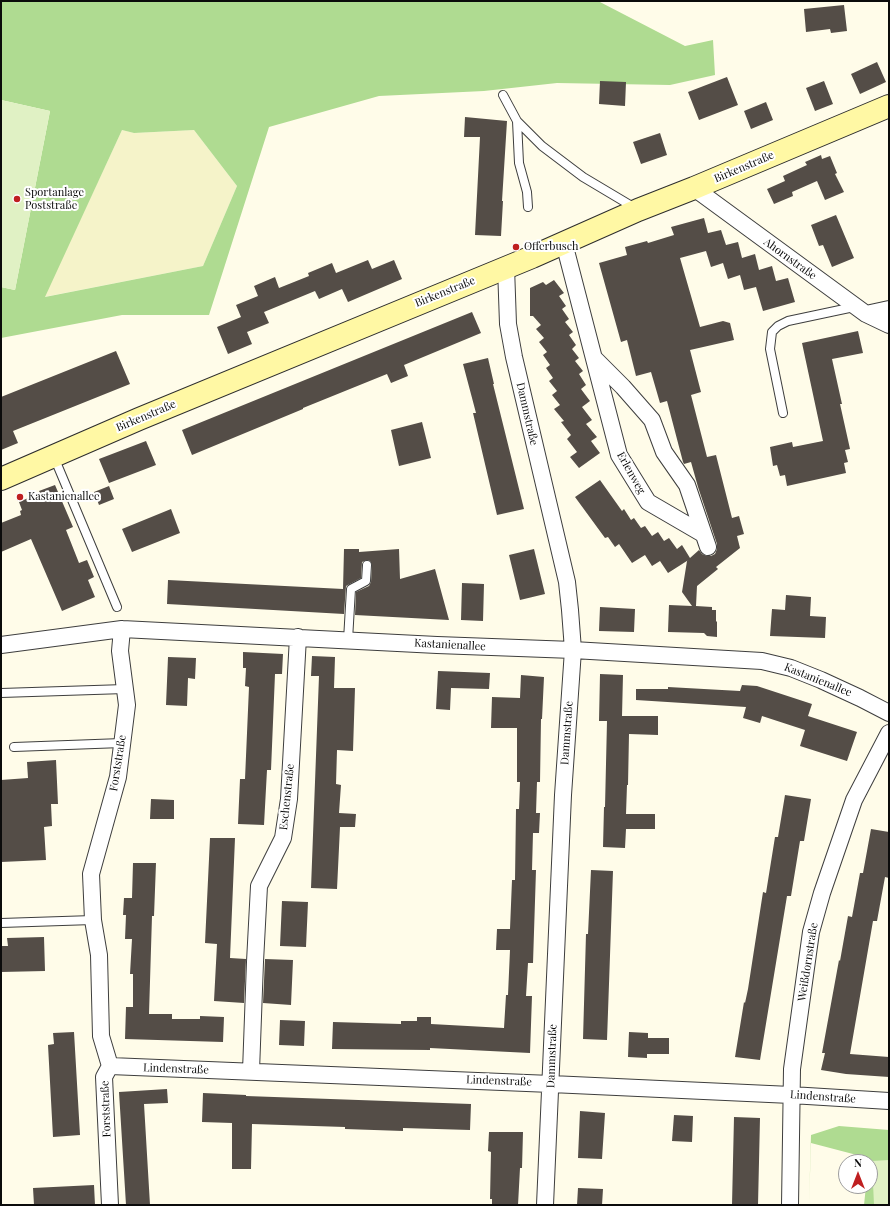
<!DOCTYPE html>
<meta charset="utf-8">
<style>
body{margin:0}
#map{position:relative;width:890px;height:1206px;overflow:hidden;background:#fffce9;font-family:"Playfair Display",serif}
canvas{display:block}
.frame{position:absolute;inset:0;border:2px solid #0b0b0b;pointer-events:none}
.north{position:absolute;left:838px;top:1154px;width:40px;height:40px;box-sizing:border-box;background:#fff;border:1px solid #9d9d9d;border-radius:50%;rotate:0deg;font-size:11px;font-weight:700;line-height:16px;text-align:center;color:#0b0b0b}
.north::after{content:'';display:block;margin:auto;width:14px;height:18px;background:#bf1f20;clip-path:polygon(50% 0,100% 100%,50% 72%,0 100%)}
</style>
<div id="map">
<canvas width="890" height="1206"></canvas>
<div class="frame"></div>
<div class="north">N</div>
</div>
<script>
const g = document.querySelector('canvas').getContext('2d');
g.lineJoin = 'round';
function fillPath(path, color) { g.fillStyle = color; g.fill(path, 'evenodd'); }
const shape = rows => new Path2D(rows.map(r => 'M' + r).join(''));
function stroke(path, color, width, dash) { g.strokeStyle = color; g.lineWidth = width; g.lineCap = dash ? 'butt' : 'round'; g.setLineDash(dash || []); g.stroke(path); }
function label(font, color, halo, rows, align = 'center') {
  g.font = font + ' "Playfair Display",serif'; g.lineWidth = 4; g.setLineDash([]); g.textBaseline = 'middle'; g.strokeStyle = halo; g.fillStyle = color; for (const [text, x, y, turn = 0] of rows) {
    g.save(); g.translate(x, y); g.rotate((+turn || 0) * Math.PI / 180); g.textAlign = isNaN(turn) ? turn : align; if (halo) g.strokeText(text, 0, 0); g.fillText(text, 0, 0); g.restore();
  }
}
fillPath(shape([
 [122,130,134,133,194,130,237,186,203,266,44,297]
]), '#f5f3c9');
fillPath(shape([
 [1,1,598,1,685,46,713,40,715,75,670,85,557,83,484,91,379,96,269,127,209,315,122,315,1,338,1,287,15,290,50,111,1,100],
 [122,130,134,133,194,130,237,186,203,266,45,297],
 [839,1126,889,1130,889,1205,864,1205,866,1186,870,1186,870,1162,853,1154,811,1143,809,1205,811,1135]
]), '#afdb91');
fillPath(shape([
 [1,100,50,111,15,290,1,287],
 [889,1160,889,1205,874,1205,872,1161]
]), '#e0f1c4');
fillPath(shape([
 [844,5,847,31,831,33,830,29,806,32,804,9],
 [877,62,886,82,860,94,851,74],
 [727,77,738,105,699,120,688,92],
 [600,81,626,82,625,106,599,104],
 [824,81,833,104,815,111,806,88],
 [766,102,773,120,751,129,744,111],
 [465,117,507,121,502,201,503,201,501,236,475,235,480,137,464,137],
 [660,133,667,155,641,164,633,142],
 [821,155,822,159,830,156,837,173,835,174,844,192,825,200,817,181,792,192,793,196,774,204,767,189,785,181,783,176,807,165,805,162],
 [836,215,854,258,832,267,823,245,819,246,811,225],
 [704,218,708,233,721,230,726,245,738,242,742,258,755,254,759,270,772,266,776,281,788,278,795,302,763,311,756,287,744,290,740,275,728,279,723,263,711,267,706,251,680,258,700,327,723,321,730,323,734,340,690,350,701,392,691,395,707,457,716,455,732,518,739,516,744,534,737,536,740,548,716,567,718,569,697,586,696,606,712,607,712,610,716,610,716,621,717,622,717,637,707,636,704,633,668,632,669,605,692,606,682,592,687,561,690,559,668,573,660,561,652,566,645,555,632,563,619,544,615,547,608,537,605,538,575,497,600,480,622,511,624,509,631,520,634,518,641,528,645,526,652,536,658,532,664,541,669,538,677,549,682,545,690,558,699,550,702,554,707,556,711,556,715,554,717,549,717,544,698,487,691,462,684,464,683,462,667,401,660,403,651,372,636,376,627,340,621,342,599,263,627,255,625,247,647,241,648,243,674,235,671,227],
 [368,260,372,269,394,260,402,279,348,302,342,289,319,299,315,291,264,312,269,323,247,332,252,344,228,354,217,327,241,317,236,305,258,296,254,286,275,277,279,288,309,276,308,273,332,263,336,273],
 [554,280,564,293,559,296,566,306,562,309,569,319,565,322,573,332,569,335,576,345,572,349,579,358,575,361,583,371,579,374,586,385,581,389,590,401,582,407,592,420,586,424,597,437,591,441,600,453,579,468,570,457,577,452,567,439,571,435,561,422,564,421,554,409,560,405,552,395,557,391,549,381,553,378,546,368,550,365,543,355,547,352,539,342,544,338,536,329,541,325,533,316,530,316,530,288,543,282,546,285],
 [472,312,481,333,404,365,408,376,391,383,387,374,303,408,303,409,192,455,182,430],
 [858,331,863,353,832,359,842,404,840,404,850,449,845,450,848,462,844,463,846,473,787,486,785,475,780,476,777,465,773,466,770,447,792,442,793,447,823,441,802,343],
 [116,351,130,384,13,431,18,443,1,450,1,397],
 [488,358,494,384,493,384,524,509,497,515,473,413,476,413,463,364],
 [422,422,431,458,399,466,391,430],
 [146,441,156,465,109,483,99,459],
 [55,485,73,527,66,530,79,563,87,560,94,577,88,580,95,597,62,611,31,539,1,552,1,523,21,515,20,511,22,510,19,502,40,493,39,491],
 [109,486,114,499,99,505,94,492],
 [171,509,180,533,132,552,122,529],
 [344,549,359,549,359,552,399,549,400,579,435,569,449,620,355,615,356,592,369,586,371,582,372,565,370,561,367,560,362,562,361,578,346,586,344,614,167,604,168,580,343,589],
 [534,549,545,594,520,600,509,555],
 [462,583,484,584,483,621,461,620],
 [786,595,811,597,810,616,826,617,825,638,770,636,772,609,785,610],
 [600,607,635,609,634,632,599,631],
 [243,652,283,654,282,674,275,674,271,770,267,770,264,825,238,824,240,779,245,779,249,687,245,686,246,668,243,668],
 [312,656,335,657,334,688,355,688,353,751,337,750,336,784,341,785,339,813,356,814,355,827,340,827,337,889,311,888,319,676,311,676],
 [168,657,196,658,195,679,188,678,187,706,166,705],
 [438,671,490,673,489,689,451,688,450,710,436,709],
 [600,674,623,675,622,716,658,716,658,735,629,734,628,785,627,785,626,814,655,814,655,829,626,829,625,848,603,847,604,807,605,807,607,721,599,721],
 [521,675,544,677,542,719,541,719,540,782,537,782,536,813,540,813,539,833,533,833,532,870,536,870,533,963,528,963,526,996,532,996,530,1053,430,1048,430,1050,332,1049,333,1022,401,1024,401,1021,417,1021,417,1017,431,1017,431,1024,504,1028,506,995,508,995,510,950,496,950,497,929,510,929,512,880,515,880,516,809,519,809,520,782,517,782,517,728,491,728,492,697,520,698],
 [742,685,757,686,812,704,808,716,857,732,847,761,800,746,805,730,762,716,760,723,743,718,746,707,636,700,636,689,668,689,668,687,740,691],
 [56,760,58,804,51,804,52,826,44,827,46,860,1,862,1,780,28,778,27,762],
 [785,795,811,799,804,841,800,841,791,896,787,896,760,1060,735,1057,744,1002,745,1003,748,989,763,892,766,893,775,837,778,837],
 [151,799,174,800,174,819,150,819],
 [871,829,889,832,889,878,885,877,877,921,873,921,850,1054,889,1057,889,1077,846,1074,821,1070,825,1053,822,1053,839,960,840,961,848,916,852,917,860,873,863,873],
 [210,838,235,838,230,958,246,959,244,1003,214,1001,217,944,205,943],
 [133,863,156,863,154,916,152,916,149,1014,172,1014,172,1019,200,1019,200,1016,224,1017,223,1042,125,1039,126,1007,133,1007,133,974,130,974,132,939,125,939,126,915,123,915,124,898,132,898],
 [591,870,613,871,607,1040,583,1039,586,934,588,934],
 [282,901,308,902,306,947,280,946],
 [44,937,45,971,1,972,1,946,8,946,7,938],
 [265,959,293,960,291,1005,263,1003],
 [280,1020,305,1021,304,1046,279,1045],
 [74,1032,80,1135,53,1137,48,1045,54,1044,53,1033],
 [629,1032,648,1033,648,1038,669,1038,669,1054,647,1054,647,1058,628,1057],
 [167,1089,168,1103,144,1104,150,1205,126,1205,119,1092],
 [203,1093,246,1095,246,1096,471,1104,470,1130,403,1128,403,1131,345,1129,345,1127,252,1124,251,1169,232,1169,232,1123,202,1122],
 [580,1111,605,1113,602,1159,578,1158],
 [674,1115,693,1116,692,1142,672,1141],
 [734,1117,760,1118,758,1205,732,1205],
 [489,1132,523,1132,522,1168,520,1168,518,1205,492,1205,492,1199,490,1199,491,1152,488,1151],
 [94,1185,95,1205,34,1205,33,1188],
 [578,1188,603,1189,602,1205,577,1205]
]), '#544d47');
const lane = shape([
 [503,95,517,121,542,146,583,177,635,208],
 [517,121,519,163,527,192,528,207],
 [783,413,770,349,772,332,778,326,788,321,854,307],
 [54,457,117,607],
 [348,640,351,589,366,581,367,565],
 [1,693,125,689],
 [14,747,122,743],
 [1,923,93,920]
]);
const street = shape([
 [694,188,866,314,889,325],
 [564,243,619,455,648,502,703,534],
 [506,267,508,324,514,357,567,582,570,610,573,650,563,795,545,1205],
 [866,314,889,309],
 [594,358,623,387,652,420,664,452,687,485,708,547],
 [1,645,122,629,437,645,573,650,762,661,791,668,821,680,860,698,889,713],
 [110,1066,551,1084,791,1095,889,1101],
 [251,1071,255,962,259,886,283,838,289,799,298,637],
 [110,1205,104,1077,110,1066,101,1036,99,955,93,920,91,874,118,777,127,705,120,651,122,629],
 [790,1205,792,1069,811,932,822,893,854,800,889,733]
]);
const secondary = shape([
 [1,479,139,419,532,257,638,210,694,188,889,106]
]);
stroke(lane, '#3e3e3e', 10);
stroke(street, '#3e3e3e', 18);
stroke(secondary, '#2d2d2d', 24);
stroke(lane, '#fff', 8);
stroke(street, '#fff', 16);
stroke(secondary, '#fff8a4', 22);
for (const [x, y, r, color] of [
 [17,199,4,"#bf1f20"],
 [516,247,4,"#bf1f20"],
 [20,497,4,"#bf1f20"]
]) { const dot = new Path2D(); dot.arc(x, y, r, 0, 2 * Math.PI); g.fillStyle = color; g.fill(dot); stroke(dot, '#fff', 1.5); }
label('11px', '#0b0b0b', '#fff', [
 ["Birkenstraße",744,167,-23],
 ["Ahornstraße",790,259,36],
 ["Birkenstraße",445,292,-22],
 ["Dammstraße",527,414,77],
 ["Birkenstraße",146,416,-23],
 ["Erlenweg",631,473,61],
 ["Kastanienallee",450,645,3],
 ["Kastanienallee",818,680,22],
 ["Dammstraße",567,733,-86],
 ["Forststraße",118,763,-81],
 ["Eschenstraße",287,797,-84],
 ["Weißdornstraße",808,962,-81],
 ["Dammstraße",552,1056,-88],
 ["Lindenstraße",176,1069,2],
 ["Lindenstraße",499,1081,2],
 ["Lindenstraße",823,1097,4],
 ["Forststraße",106,1109,-92]
]);
label('11px', '#0b0b0b', '#fff', [
 ["Sportanlage",25,193],
 ["Poststraße",25,206],
 ["Offerbusch",524,247],
 ["Kastanienallee",28,497]
], 'left');
</script>
